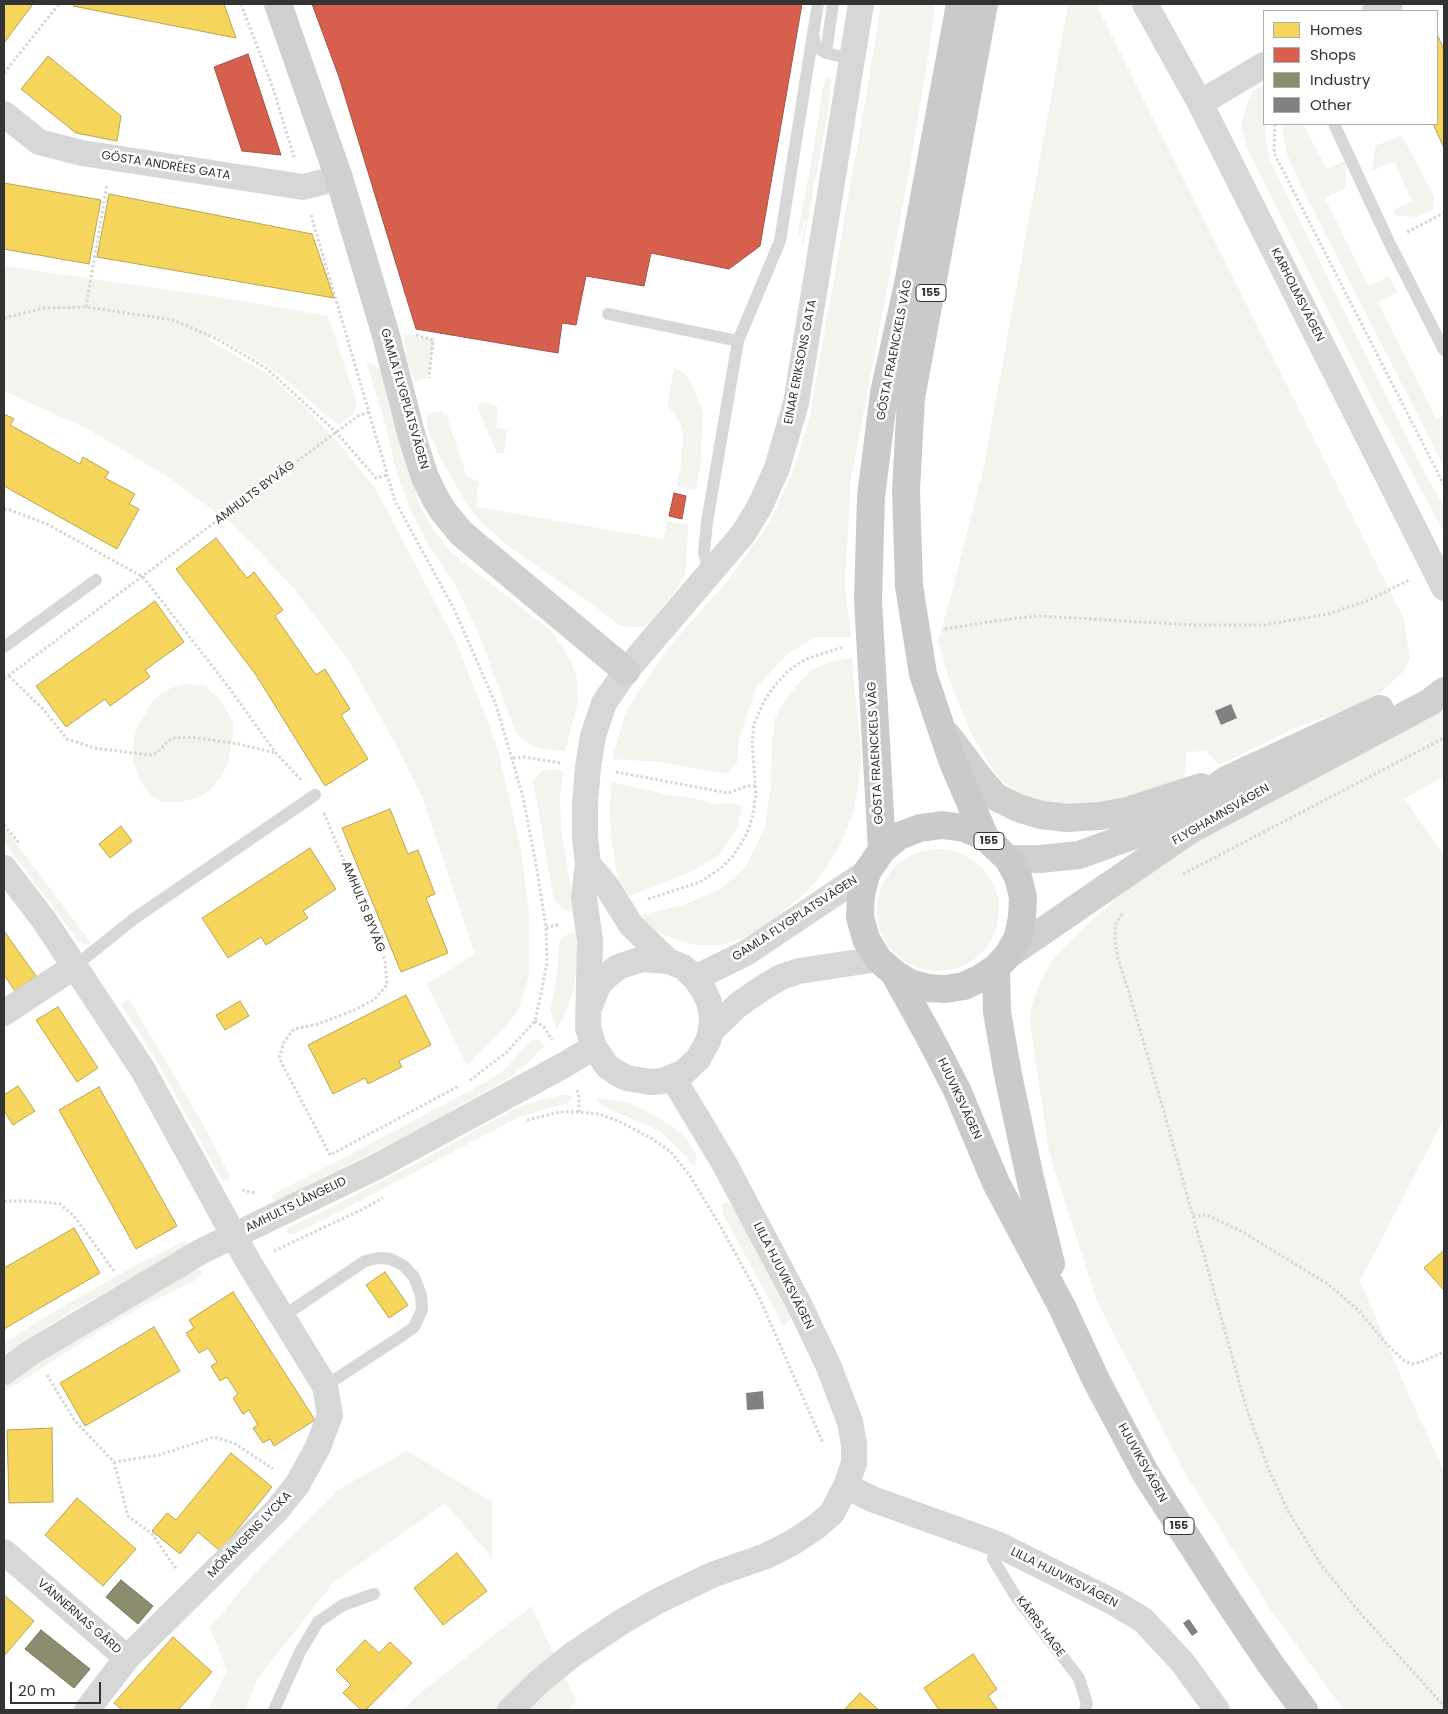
<!DOCTYPE html>
<meta charset="utf-8">
<style>
body{margin:0}
#map{position:relative;width:1448px;height:1714px;overflow:hidden;background:#fff;font-family:Poppins,sans-serif}
canvas{display:block}
.frame{position:absolute;inset:0;border:5px solid #333;pointer-events:none}
.legend{position:absolute;left:1263px;top:10px;width:175px;height:115px;box-sizing:border-box;background:#fff;border:1px solid #adadad;margin:0;padding:6px 9px;list-style:none;font-size:15px;color:#333}
.legend li{display:flex;align-items:center;gap:10px;height:25px}
.legend b{width:25px;border:1px solid #adadad}
.scale{position:absolute;left:10px;top:1682px;width:91px;height:22px;box-sizing:border-box;border:2px solid #333;border-top:0;padding-left:6px;font-size:15px;line-height:18px;white-space:nowrap;color:#333;-webkit-text-stroke:4px #fff;paint-order:stroke}
</style>
<div id="map">
<canvas width="1448" height="1714"></canvas>
<div class="frame"></div>
<ul class="legend">
<li><b style="height:14px;background:#f6d55c"></b>Homes</li>
<li><b style="height:14px;background:#d6604d"></b>Shops</li>
<li><b style="height:14px;background:#8c8c6e"></b>Industry</li>
<li><b style="height:14px;background:#818181"></b>Other</li>
</ul>
<div class="scale">20 m</div>
</div>
<script>
const g = document.querySelector('canvas').getContext('2d');
g.lineJoin = 'round';
function fillPath(path, color) { g.fillStyle = color; g.fill(path, 'evenodd'); }
const shape = rows => new Path2D(rows.map(r => 'M' + r).join(''));
function stroke(path, color, width, dash) { g.strokeStyle = color; g.lineWidth = width; g.lineCap = dash ? 'butt' : 'round'; g.setLineDash(dash || []); g.stroke(path); }
function label(font, color, halo, rows, align = 'center') {
  g.font = font + ' Poppins,sans-serif'; g.lineWidth = 5; g.setLineDash([]); g.textBaseline = 'middle'; g.strokeStyle = halo; g.fillStyle = color; for (const [text, x, y, turn = 0] of rows) {
    g.save(); g.translate(x, y); g.rotate((+turn || 0) * Math.PI / 180); g.textAlign = isNaN(turn) ? turn : align; if (halo) g.strokeText(text, 0, 0); g.fillText(text, 0, 0); g.restore();
  }
}
fillPath(shape([
 [881,4,935,4,929,51,906,189,851,479,845,587,851,637,816,637,790,652,757,686,739,739,737,764,726,774,661,762,612,759,627,709,670,646,729,579,769,523,792,474,809,420,867,90],
 [1068,4,1096,4,1404,619,1410,660,1404,671,1380,693,1364,703,1295,728,1219,765,1207,751,1187,752,1184,780,1138,795,1097,803,1054,805,1021,796,999,778,993,770,970,731,960,707,949,679,938,641,949,603,983,470],
 [831,78,829,106,803,247,802,239,806,222,804,220,801,234,797,237,814,146,822,91,826,79],
 [1264,85,1264,124,1266,124,1265,136,1270,161,1423,470,1444,507,1444,533,1367,389,1248,151,1241,126,1247,103,1254,90],
 [1284,124,1303,124,1327,169,1344,161,1346,162,1346,188,1325,198,1368,286,1389,276,1398,293,1378,302,1436,419,1444,415,1444,467,1300,184,1287,154,1283,137],
 [1400,136,1402,136,1434,196,1433,209,1417,217,1395,215,1394,210,1412,201,1394,161,1372,171,1375,146],
 [4,266,218,297,328,316,356,399,356,408,353,414,339,425,329,418,284,378,264,363,212,334,209,341,265,372,301,404,336,440,377,491,459,648,498,749,521,850,529,911,529,976,519,1009,507,1025,467,1066,427,984,475,954,423,799,397,747,349,661,291,585,232,524,171,479,86,428,4,391],
 [404,334,435,339,428,374,427,376,419,381,416,381,412,375,407,358],
 [366,361,380,369,395,426,421,508,430,524,449,550,461,560,551,631,563,648,573,665,577,679,578,703,565,751,548,750,535,747,524,741,516,733,477,630,456,586,429,546,409,507,396,469,386,427],
 [674,368,680,370,685,374,693,386,703,413,701,461,696,490,676,486,681,467,683,433,680,423,674,412,667,406],
 [482,401,498,407,496,428,507,430,504,453,497,453,495,449,478,408,479,404],
 [442,411,447,416,467,477,479,482,476,507,663,539,667,521,688,525,686,573,675,591,649,624,640,627,630,627,617,624,592,604,508,546,487,528,469,508,441,459,428,430,427,422,428,416,432,413],
 [852,657,861,751,859,782,854,810,841,843,820,877,802,896,773,919,772,922,741,939,720,945,696,945,675,939,658,932,648,924,641,915,683,905,719,890,745,868,765,828,771,781,772,742,775,717,791,692,810,671,831,662],
 [187,684,206,686,219,698,226,709,233,724,233,735,230,754,227,765,221,777,209,791,200,797,181,802,163,802,153,797,144,787,138,777,133,760,134,737,138,726,152,702,163,692,174,687],
 [1444,709,1444,776,1404,799,1444,855,1444,1118,1360,1281,1408,1393,1444,1471,1444,1710,1344,1710,1274,1615,1184,1471,1097,1301,1049,1152,1030,1024,1031,1007,1041,980,1054,957,1093,919,1146,873,1232,817],
 [555,769,563,771,560,798,561,830,575,911,572,912,563,909,554,900,533,781,541,771],
 [612,782,664,794,693,798,715,804,732,803,742,806,737,829,718,856,691,872,629,896,618,878,611,838,609,804],
 [4,827,91,943,90,945,79,942,4,842],
 '877 910a61 61 0 1 1 122 0a61 61 0 1 1-122 0Z',
 [576,932,577,961,574,989,565,1014,557,1028,550,1011,556,984,559,944,561,939,566,935],
 [129,999,200,1119,229,1173,229,1180,226,1181,224,1181,221,1178,156,1060,121,1004],
 [533,1039,541,1040,544,1046,526,1065,509,1078,404,1137,274,1202,272,1197,273,1194,359,1150,486,1082,504,1070],
 [563,1095,569,1095,571,1099,568,1103,521,1116,316,1224,293,1234,288,1234,285,1229,322,1212,411,1166,516,1108,540,1100],
 [597,1098,630,1103,652,1114,672,1126,687,1139,696,1154,695,1166,692,1165,682,1152,658,1130,609,1109,600,1104],
 [727,1202,735,1209,790,1311,791,1318,784,1327,722,1212,723,1203],
 [185,1241,189,1245,183,1250,70,1312,4,1354,4,1343,50,1314,134,1266],
 [197,1270,200,1270,202,1272,200,1278,143,1306,101,1330,4,1392,4,1381,179,1279],
 [407,1451,492,1502,492,1558,445,1503,334,1582,257,1679,246,1710,208,1710,227,1671,210,1628,252,1577,336,1491],
 [531,1606,577,1702,569,1710,405,1710,414,1698]
]), '#f1f5ed');
const homes = shape([
 [4,4,33,4,4,43,4,4],
 [75,4,224,4,236,38,73,6,75,4],
 [1437,34,1444,50,1444,148,1433,124,1437,124,1437,34],
 [48,56,121,116,117,141,76,133,21,89,48,56],
 [4,183,101,200,89,264,4,249,4,183],
 [109,194,312,234,334,298,97,257,109,194],
 [4,414,14,419,10,425,80,464,83,457,109,472,105,478,135,494,129,504,139,509,117,549,4,486,4,414],
 [216,538,247,578,254,572,283,610,275,616,316,675,325,669,350,709,341,715,368,759,325,786,256,675,176,569,216,538],
 [155,601,184,642,145,670,150,677,110,706,105,699,66,727,36,686,155,601],
 [390,809,408,854,418,850,435,894,426,898,448,953,401,972,342,828,390,809],
 [121,826,132,841,110,858,99,844,121,826],
 [310,848,336,889,303,911,308,918,266,945,261,937,228,958,202,918,310,848],
 [4,931,36,976,15,991,4,975,4,931],
 [406,995,431,1045,399,1061,402,1067,368,1084,365,1078,333,1094,308,1045,406,995],
 [240,1001,249,1016,225,1030,216,1015,240,1001],
 [58,1007,98,1068,77,1082,36,1020,58,1007],
 [18,1086,35,1111,13,1125,4,1111,4,1095,18,1086],
 [99,1087,177,1226,136,1249,59,1110,99,1087],
 [74,1228,100,1273,4,1329,4,1268,74,1228],
 [1444,1250,1444,1290,1424,1268,1444,1250],
 [385,1272,408,1305,389,1318,366,1285,385,1272],
 [233,1292,315,1420,274,1446,270,1439,263,1443,253,1428,258,1425,249,1410,243,1414,233,1398,238,1394,227,1377,220,1381,211,1366,217,1362,208,1348,199,1353,186,1333,194,1328,189,1320,233,1292],
 [154,1327,180,1371,85,1426,60,1383,154,1327],
 [52,1428,53,1502,9,1503,7,1430,52,1428],
 [231,1453,272,1487,220,1551,198,1532,180,1554,152,1531,167,1513,176,1520,231,1453],
 [77,1498,136,1549,103,1586,45,1535,77,1498],
 [457,1553,487,1591,443,1625,414,1588,457,1553],
 [4,1595,34,1621,4,1656,4,1595],
 [173,1637,212,1672,178,1710,122,1710,114,1703,173,1637],
 [365,1640,379,1653,390,1642,412,1663,366,1710,361,1710,343,1693,351,1685,336,1670,365,1640],
 [973,1654,997,1689,988,1696,998,1710,939,1710,924,1688,973,1654],
 [860,1693,879,1710,844,1710,860,1693]
]);
fillPath(homes, '#f6d55c');
stroke(homes, '#bca450', 1);
const shops = shape([
 [312,4,802,4,760,246,729,269,651,253,644,286,586,276,576,325,562,323,558,353,416,329,339,77,312,4],
 [248,54,281,155,242,151,214,67,248,54],
 [674,493,686,496,682,519,669,516,674,493]
]);
fillPath(shops, '#d6604d');
stroke(shops, '#a55245', 1);
const industry = shape([
 [121,1580,153,1606,138,1624,106,1597,121,1580],
 [41,1630,90,1669,74,1688,25,1649,41,1630]
]);
fillPath(industry, '#8c8c6e');
stroke(industry, '#71715c', 1);
fillPath(shape([
 [1231,704,1237,718,1221,725,1215,711],
 [763,1391,764,1409,747,1410,746,1393],
 [1189,1619,1198,1632,1192,1636,1183,1623]
]), '#818181');
stroke(shape([
 [241,4,273,88,294,157],
 [4,73,59,4],
 [1275,124,1274,153,1444,485],
 [311,215,395,501,455,611,496,705,523,797,537,870,546,928,547,963,541,994,535,1021,507,1052,469,1081],
 [1407,232,1444,213],
 [86,307,107,185],
 [4,318,44,308,86,307,173,320,217,339,266,368,336,432,376,478,387,475],
 [416,335,433,340,429,378],
 [4,509,10,510,47,524,143,577,227,685,276,753,301,780],
 [945,629,988,622,1038,616,1195,625,1264,625,1328,614,1369,600,1409,580],
 [9,676,44,710,67,739,94,748,150,755,157,753,168,741,175,738,191,737,239,744,275,753],
 [4,679,358,416,369,412],
 [513,758,524,757,561,763],
 [616,772,728,793,747,786,755,786],
 [324,813,385,960,387,985,374,1000,352,1011,318,1024,294,1029,284,1042,279,1058,330,1155],
 [4,825,19,843],
 [1183,874,1444,738],
 [648,899,700,882,721,868,733,856,747,834,753,814,756,794,752,742,754,724,764,701,775,685,789,670,806,659,843,647],
 [1122,914,1116,923,1115,939,1118,959,1130,996,1162,1105,1247,1410,1269,1470,1288,1511,1322,1566,1361,1614,1444,1706],
 [546,928,560,924],
 [535,1021,544,1027,552,1040],
 [577,1090,579,1097,579,1112],
 [527,1120,560,1112,579,1112,599,1114,618,1121,651,1138,671,1152,690,1176,721,1227,759,1297,823,1443],
 [332,1154,459,1086],
 [242,1190,255,1193],
 [4,1201,31,1201,60,1204,74,1216,114,1271],
 [1193,1216,1207,1215,1241,1231,1328,1284,1358,1310,1383,1340,1403,1360,1412,1364,1421,1362,1444,1352],
 [274,1251,365,1208,383,1198],
 [47,1375,75,1421,114,1462,159,1455,214,1437,234,1443,273,1469],
 [114,1462,128,1516,152,1534,177,1570]
]), '#d6d6d6', 3, [2.5, 2.5]);
stroke(shape([
 [818,4,813,34,816,47,826,53,852,59],
 [826,53,833,4],
 [1334,124,1389,242,1444,350],
 [608,314,738,341],
 [709,572,704,552,707,522,738,341,780,241,813,34],
 [4,647,96,580],
 [75,966,135,918,315,795],
 [282,1317,365,1261,378,1258,391,1259,404,1266,414,1277,421,1295,422,1310,414,1327,403,1335,325,1386],
 [997,1544,993,1559,1016,1597,1079,1678,1087,1704,1085,1710],
 [274,1710,300,1652,318,1622,343,1605,374,1594]
]), '#d7d7d7', 12);
stroke(shape([
 [1145,4,1200,103,1444,588],
 [1375,11,1390,4],
 [1200,103,1264,65],
 [4,114,39,142,82,153,303,187,339,178],
 [588,864,608,888,631,925,668,961],
 [4,868,44,920,143,1070,249,1263,325,1386,330,1415,318,1447,297,1485,276,1511,127,1658],
 [695,978,746,953,867,872],
 [589,1008,599,984,608,975,618,967,642,959,668,961,683,967,695,978,703,989,709,1002,712,1016,711,1031,708,1041,698,1059,683,1073,662,1081,650,1082,627,1078,617,1073,607,1066,594,1047,588,1028,590,941,584,897,588,864,585,838,585,804,588,767,593,736,604,703,626,671,743,534,760,506,777,468,796,403,861,4],
 [4,1013,75,966],
 [711,1031,738,1005,764,987,781,977,799,971,878,959],
 [673,1078,724,1163,799,1304,829,1367,850,1422,854,1444,854,1463,846,1486],
 [4,1372,30,1353,202,1251,376,1167,566,1064,594,1047],
 [4,1552,127,1658,87,1710],
 [510,1710,540,1681,572,1655,623,1621,658,1601,712,1575,766,1556,790,1544,816,1527,832,1513,846,1486,872,1499,997,1544,1113,1602,1143,1620,1183,1663,1217,1710]
]), '#d7d7d7', 26);
stroke(shape([
 [278,4,339,178,385,332,412,437,425,477,434,496,443,511,461,533,626,671],
 [947,735,980,779,996,797,1018,808,1041,815,1067,818,1100,816,1127,811,1201,787],
 [1008,859,1040,859,1079,855,1137,834,1179,814,1226,780,1380,709],
 [1008,955,1190,830,1389,724,1430,702,1444,691]
]), '#d0d0d0', 28);
stroke(shape([
 [984,4,911,398,906,490,909,586,923,674,952,760,985,837],
 [882,850,868,600,871,497,884,393,908,284,960,4],
 [996,968,997,1012,1008,1075,1030,1178,1051,1264],
 [894,973,910,983,928,988,946,989,964,986,981,978,996,968,1008,955,1018,937,1022,917,1023,897,1018,877,1008,859,985,837,964,828,942,825,920,828,899,836,882,850,867,872,861,894,860,917,866,939,878,959,894,973,929,1036,957,1090,996,1183,1062,1307,1096,1380,1146,1474,1230,1604,1271,1665,1304,1710]
]), '#cacaca', 28);
for (const [x, y, w] of [
 [931,293,30],
 [989,841,30],
 [1179,1526,30]
]) { const box = new Path2D(); box.roundRect(x - w / 2, y - 8.5, w, 17, 4); g.fillStyle = '#fff'; g.fill(box); stroke(box, '#333', 1); }
label('bold 11px', '#333', null, [
 ["155",931,293],
 ["155",989,841],
 ["155",1179,1526]
]);
label('12px', '#333', '#fff', [
 ["GÖSTA ANDRÉES GATA",166,166,9],
 ["KARHOLMSVÄGEN",1297,295,63],
 ["GÖSTA FRAENCKELS VÄG",895,350,-79],
 ["EINAR ERIKSONS GATA",801,362,-79],
 ["GAMLA FLYGPLATSVÄGEN",404,399,74],
 ["AMHULTS BYVÄG",255,493,-37],
 ["GÖSTA FRAENCKELS VÄG",876,753,-93],
 ["FLYGHAMNSVÄGEN",1221,815,-30],
 ["AMHULTS BYVÄG",363,907,68],
 ["GAMLA FLYGPLATSVÄGEN",795,919,-33],
 ["HJUVIKSVÄGEN",959,1099,65],
 ["AMHULTS LÅNGELID",296,1205,-26],
 ["LILLA HJUVIKSVÄGEN",783,1276,63],
 ["HJUVIKSVÄGEN",1142,1463,61],
 ["MÖRÄNGENS LYCKA",250,1535,-46],
 ["LILLA HJUVIKSVÄGEN",1064,1578,27],
 ["VÄNNERNAS GÅRD",79,1617,41],
 ["KÄRRS HAGE",1040,1627,53]
]);
</script>
